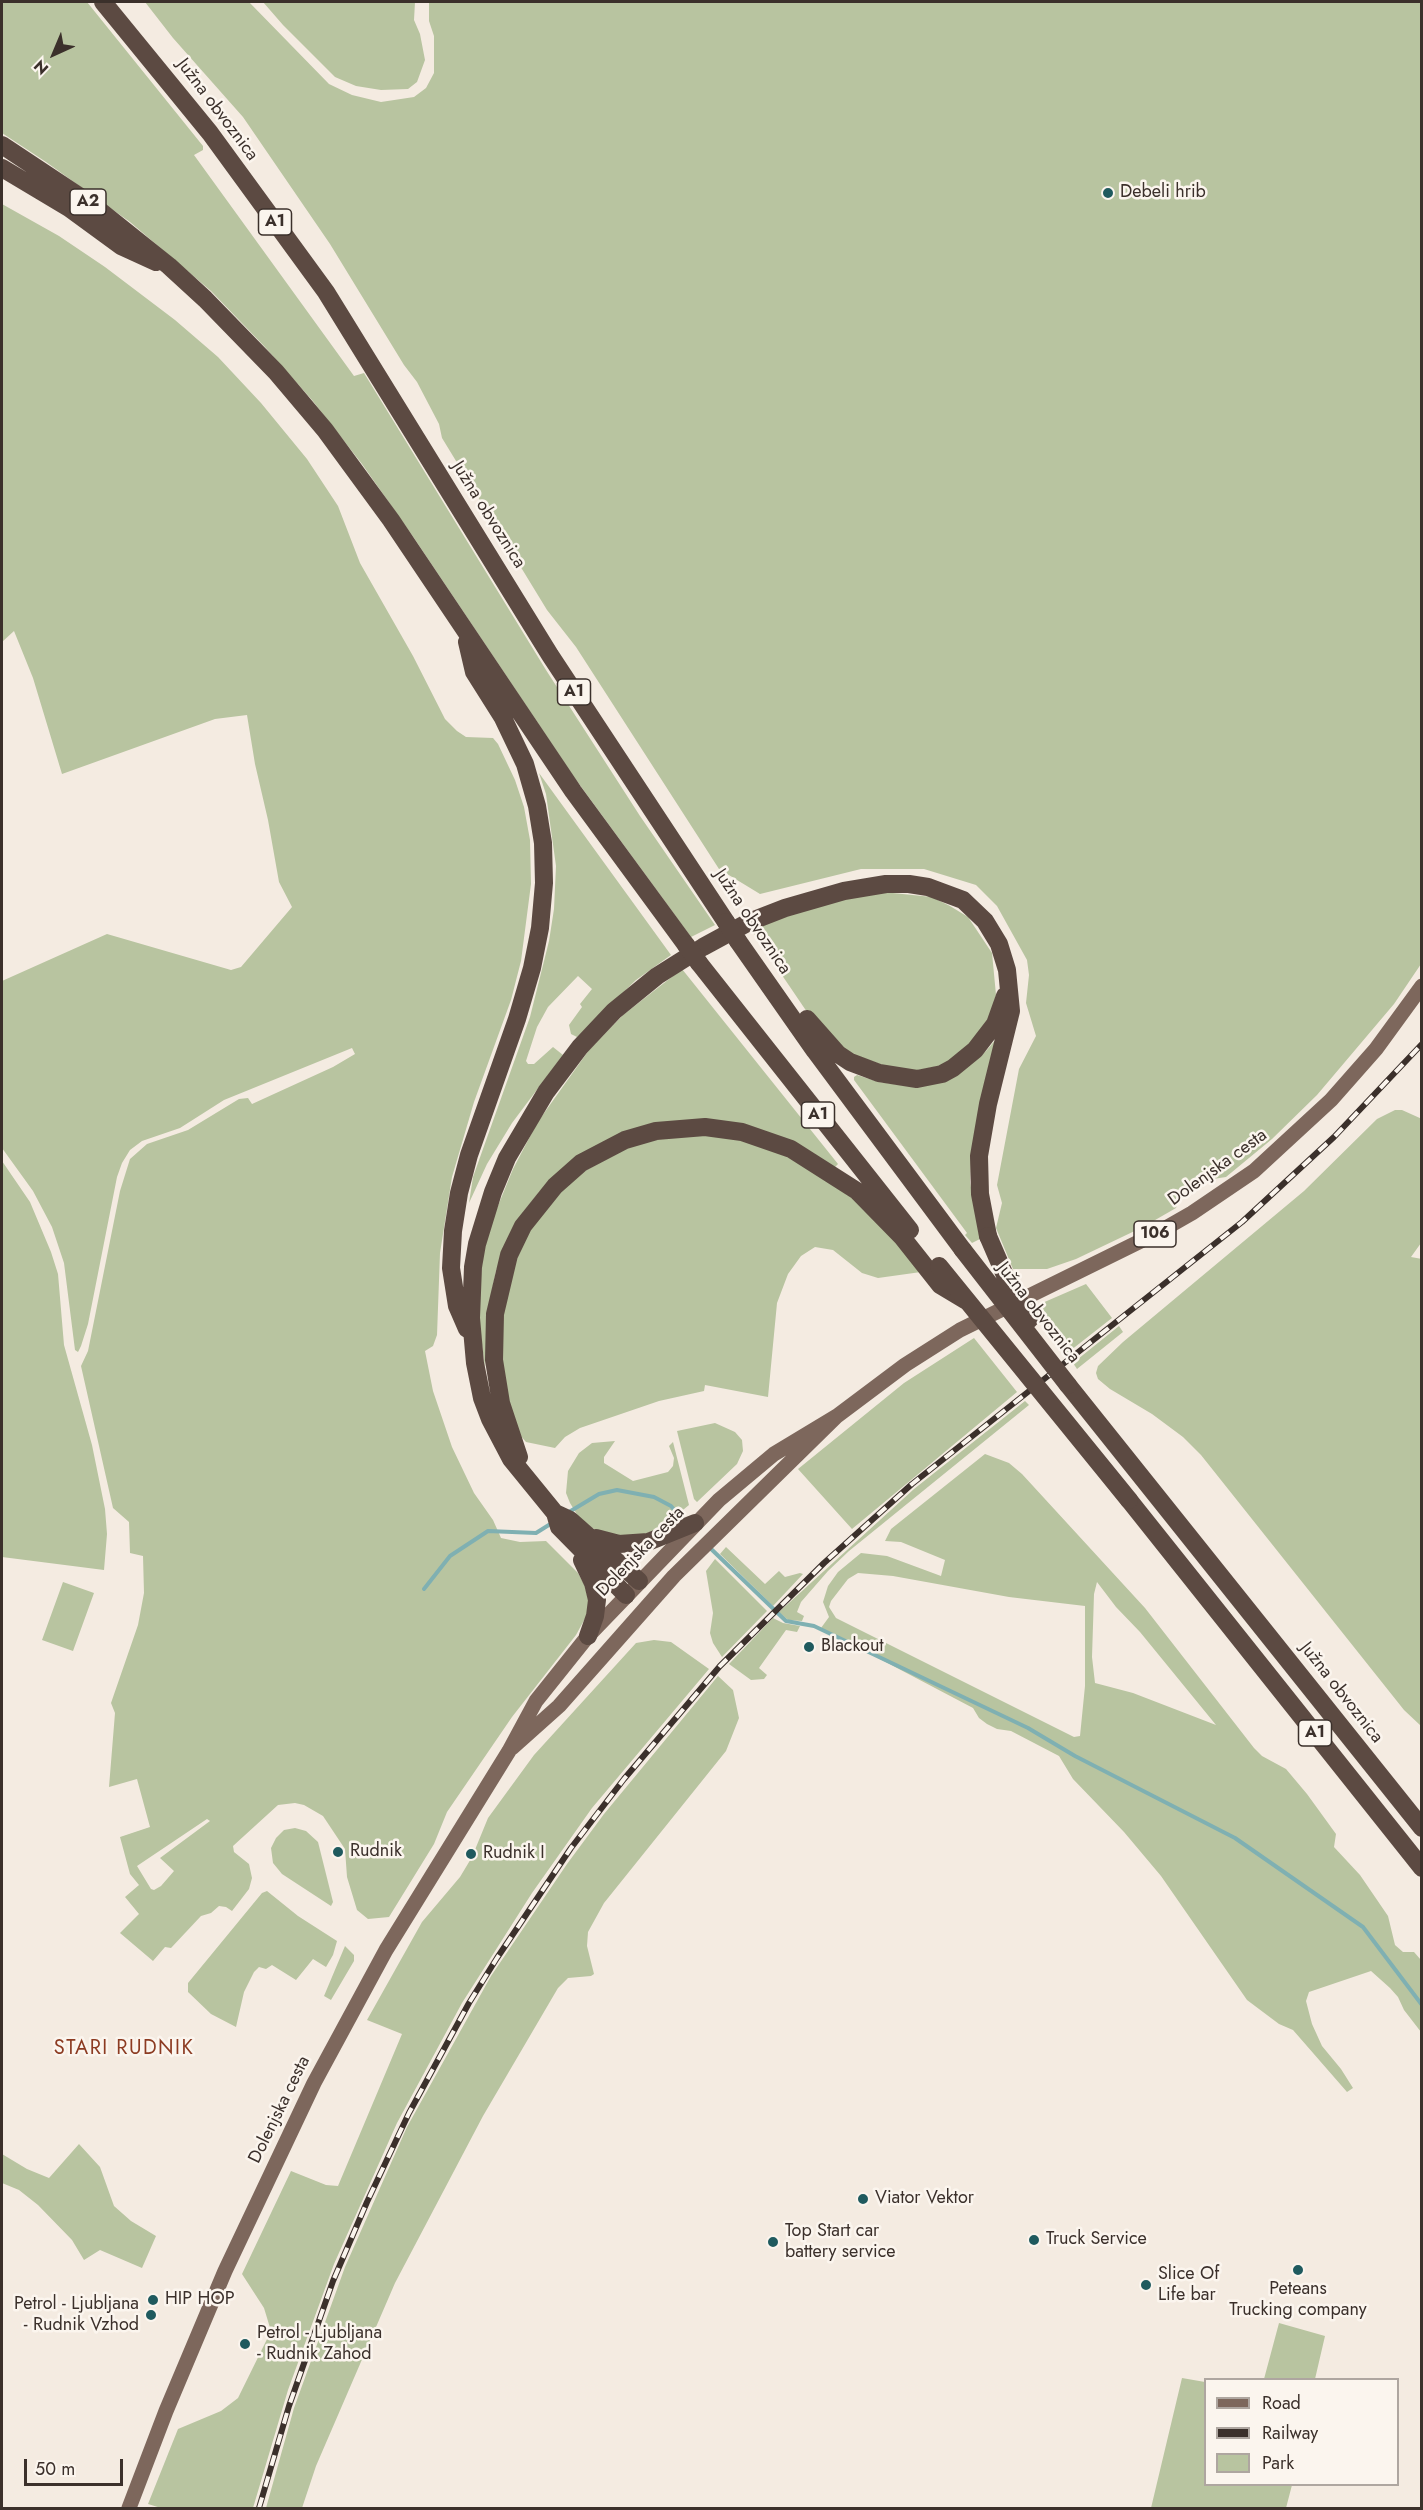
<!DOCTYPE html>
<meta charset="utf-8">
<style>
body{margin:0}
#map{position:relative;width:1423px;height:2510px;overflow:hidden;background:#f4ebe1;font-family:Jost,sans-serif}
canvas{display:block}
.frame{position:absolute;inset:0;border:3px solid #3b302b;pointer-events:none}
.legend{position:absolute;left:1204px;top:2378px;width:195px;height:108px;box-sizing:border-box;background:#fbf5ee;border:2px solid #aea6a0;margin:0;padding:8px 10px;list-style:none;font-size:18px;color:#3b302b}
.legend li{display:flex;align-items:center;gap:12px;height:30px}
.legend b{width:30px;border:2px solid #aea6a0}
.north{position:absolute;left:24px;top:24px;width:60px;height:60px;-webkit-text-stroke:4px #fbf5ee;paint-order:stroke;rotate:224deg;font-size:16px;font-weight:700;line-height:24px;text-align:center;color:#3b302b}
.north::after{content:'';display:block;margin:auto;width:21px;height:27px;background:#3b302b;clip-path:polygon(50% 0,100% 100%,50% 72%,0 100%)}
.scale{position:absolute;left:24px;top:2459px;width:99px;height:27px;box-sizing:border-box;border:3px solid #3b302b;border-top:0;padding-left:8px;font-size:18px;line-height:21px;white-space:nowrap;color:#3b302b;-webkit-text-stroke:4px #fbf5ee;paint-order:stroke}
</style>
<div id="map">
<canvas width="1423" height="2510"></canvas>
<div class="frame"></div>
<ul class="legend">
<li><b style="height:8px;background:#7d675c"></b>Road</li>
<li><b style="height:8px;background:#3b302b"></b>Railway</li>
<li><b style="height:16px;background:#b8c4a0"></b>Park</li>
</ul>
<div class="north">N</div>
<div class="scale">50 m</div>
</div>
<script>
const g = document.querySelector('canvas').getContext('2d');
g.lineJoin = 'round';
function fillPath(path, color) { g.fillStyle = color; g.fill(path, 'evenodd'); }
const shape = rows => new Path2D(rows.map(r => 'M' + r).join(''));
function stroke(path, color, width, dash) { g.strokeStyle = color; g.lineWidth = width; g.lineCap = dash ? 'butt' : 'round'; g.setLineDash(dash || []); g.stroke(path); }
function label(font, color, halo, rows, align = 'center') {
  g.font = font + ' Jost,sans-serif'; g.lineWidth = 5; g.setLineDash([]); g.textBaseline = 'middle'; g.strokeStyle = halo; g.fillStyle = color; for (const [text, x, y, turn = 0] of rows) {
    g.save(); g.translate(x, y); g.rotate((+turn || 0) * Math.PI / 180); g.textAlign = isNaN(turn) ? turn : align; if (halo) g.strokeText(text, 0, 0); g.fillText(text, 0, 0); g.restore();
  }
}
fillPath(shape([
 [2,2,87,2,203,146,203,150,194,155,354,376,364,373,546,670,640,816,715,925,691,937,574,777,414,538,362,464,312,400,264,346,211,291,130,222,46,162,2,133],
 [145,2,249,2,329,84,352,95,381,102,414,97,426,88,434,73,434,36,429,21,429,2,1421,2,1421,964,1394,1004,1317,1095,1272,1139,1226,1177,1200,1181,1186,1189,1180,1196,1176,1208,1143,1227,1076,1259,1047,1269,1013,1269,996,1228,1002,1203,997,1185,1019,1069,1036,1036,1026,1003,1029,975,1027,960,997,906,976,885,924,869,861,869,760,894,719,869,576,647,547,610,442,438,439,424,417,382,404,365,330,244,243,117,173,38],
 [263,2,415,2,414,20,420,34,425,60,417,82,408,89,381,90,356,86,335,77,283,25],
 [2,204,59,236,105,267,175,320,218,357,261,403,307,459,338,506,360,563,413,656,445,719,457,731,466,737,493,738,498,744,515,780,524,807,530,840,531,884,521,961,511,1000,474,1102,452,1177,440,1253,437,1335,433,1346,425,1351,433,1391,452,1447,474,1493,493,1520,501,1538,520,1542,546,1541,578,1573,585,1586,588,1599,588,1613,576,1635,512,1717,447,1812,434,1844,389,1917,368,1919,357,1910,347,1877,345,1849,323,1816,304,1805,295,1803,278,1805,233,1846,234,1852,249,1864,252,1878,249,1889,232,1911,226,1907,219,1906,211,1913,201,1916,171,1948,165,1947,153,1961,120,1933,139,1914,125,1897,139,1885,130,1874,120,1837,150,1827,137,1779,109,1787,115,1713,111,1703,138,1625,144,1593,143,1556,130,1553,129,1522,113,1508,81,1366,88,1351,120,1191,130,1159,147,1144,188,1130,239,1099,248,1098,252,1104,333,1067,355,1054,352,1048,224,1100,180,1128,142,1141,130,1150,122,1163,117,1177,88,1324,81,1346,78,1352,75,1350,64,1263,52,1227,33,1191,2,1148,2,981,107,934,231,970,241,967,292,907,279,882,268,820,255,764,247,715,215,719,62,774,33,678,14,631,2,642],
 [207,1819,210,1821,160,1858,174,1871,161,1886,154,1890,151,1889,137,1866],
 [539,773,671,955,636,980,577,1037,571,1034,569,1025,582,1007,580,1004,592,989,578,976,548,1007,537,1027,526,1061,528,1064,534,1064,553,1047,563,1055,512,1123,487,1164,469,1203,473,1177,530,1017,549,941,554,909,556,866,546,794],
 [883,892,932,897,950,906,968,917,992,953,996,995,986,1028,948,1064,905,1073,846,1052,807,1012,752,931,775,920,839,900],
 [682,969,838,1164,835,1167,697,1121,558,1175,540,1191,524,1211,503,1252,496,1271,489,1305,485,1368,480,1329,479,1292,484,1248,493,1218,513,1169,537,1123,589,1050,623,1015],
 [997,1038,971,1157,970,1182,980,1239,972,1243,965,1235,967,1233,854,1080,854,1077,857,1075,879,1082,908,1086,954,1077,986,1051],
 [1395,1110,1402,1110,1422,1119,1421,1243,1411,1257,1422,1259,1421,1726,1404,1710,1201,1455,1183,1437,1152,1414,1110,1389,1098,1379,1096,1373,1098,1366,1123,1342,1304,1191,1377,1119],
 [694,1134,731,1137,788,1156,808,1167,859,1203,885,1229,921,1272,878,1278,862,1273,833,1250,815,1247,801,1256,788,1274,777,1303,768,1397,705,1385,704,1391,659,1401,580,1428,565,1437,555,1448,526,1442,519,1434,509,1403,500,1359,502,1310,512,1268,526,1235,552,1199,581,1173,630,1146,655,1138],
 [2,1161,30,1202,51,1252,58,1274,64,1345,92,1445,105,1509,107,1534,104,1570,2,1557],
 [1086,1284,1112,1318,1066,1354,1033,1307],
 [1119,1326,1123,1332,1077,1369,1073,1363],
 [974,1338,1017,1392,852,1529,798,1469,904,1383],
 [1025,1401,1029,1405,849,1551,828,1571,801,1602,797,1612,804,1616,802,1621,788,1620,779,1612,914,1489],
 [715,1423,735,1432,742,1440,743,1451,737,1464,697,1502,694,1499,677,1431],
 [615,1441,604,1457,604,1463,633,1481,668,1472,673,1466,674,1458,669,1446,673,1442,689,1505,661,1528,642,1535,608,1535,592,1528,578,1516,570,1503,566,1493,568,1471,579,1453,592,1443],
 [985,1454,1009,1463,1022,1474,1145,1608,1254,1748,1262,1756,1286,1769,1307,1794,1336,1834,1334,1847,1360,1875,1388,1916,1395,1945,1403,1952,1414,1952,1421,1960,1421,2032,1404,2010,1398,1997,1390,1988,1371,1971,1309,1992,1306,2001,1312,2024,1322,2046,1341,2069,1353,2088,1347,2092,1293,2030,1279,2024,1247,2000,1161,1876,1124,1832,1073,1779,1059,1756,1011,1731,997,1729,987,1724,979,1718,973,1708,821,1628,829,1617,823,1602,828,1586,838,1572,861,1553,887,1556,941,1576,945,1560,901,1542,885,1541,891,1529],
 [858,1573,893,1576,1009,1597,1085,1606,1085,1686,1080,1736,1074,1737,836,1618,829,1607,831,1601,848,1579],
 [1097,1582,1116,1607,1140,1632,1216,1725,1133,1693,1095,1683,1092,1657,1094,1594],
 [726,1547,765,1584,779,1571,785,1577,800,1573,803,1574,773,1606,720,1554],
 [715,1559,767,1611,722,1657,713,1643,710,1633,713,1613,706,1571],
 [63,1582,94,1593,73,1651,42,1640],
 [773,1618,783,1623,800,1626,797,1632,786,1630,759,1668,767,1675,764,1679,751,1680,729,1664],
 [654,1640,671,1642,709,1669,592,1808,532,1893,462,2003,397,2123,334,2264,288,2390,253,2508,161,2508,148,2504,178,2429,221,2411,238,2398,271,2331,264,2308,242,2274,291,2171,326,2185,338,2186,402,2034,367,2020,422,1922,460,1877,472,1857,488,1818,534,1755,636,1643],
 [718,1676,733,1690,739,1718,726,1751,604,1903,588,1932,587,1946,594,1974,591,1976,568,1978,558,1988,483,2116,395,2283,316,2466,302,2508,266,2508,294,2408,345,2267,407,2127,491,1976,567,1864,604,1814],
 [295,1828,306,1831,318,1842,333,1902,331,1906,282,1874,273,1863,271,1848,276,1838,284,1830],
 [267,1891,298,1916,337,1941,333,1955,326,1967,313,1959,296,1980,272,1965,266,1969,259,1967,254,1972,244,1992,236,2027,211,2014,188,1992,188,1983,262,1893],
 [345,1946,354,1955,354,1961,331,2000,324,1996],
 [79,2144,100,2167,114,2206,131,2221,156,2236,142,2268,100,2250,84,2260,72,2240,38,2205,19,2190,2,2183,2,2154,27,2169,49,2178],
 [1279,2323,1325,2336,1315,2379,1264,2379],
 [1182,2378,1205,2382,1206,2484,1292,2485,1286,2508,1151,2508]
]), '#b8c4a0');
stroke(shape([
 [569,1512,599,1494,617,1490,654,1497,671,1506,684,1521],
 [708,1546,786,1621,814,1626,1028,1728,1075,1756,1235,1838,1363,1927,1422,2005],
 [424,1589,450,1556,488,1531,536,1533,552,1523]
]), '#7fb0b2', 4);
stroke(shape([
 [512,1748,559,1706,674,1576,837,1416,905,1365,960,1330,1157,1233,1192,1213,1254,1171,1331,1100,1376,1049,1422,986],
 [129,2508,166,2411,225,2271,314,2083,386,1950,509,1751,536,1701,588,1636,719,1500,774,1454,837,1416]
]), '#7d675c', 15);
stroke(shape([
 [103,2,210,133,326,292,550,655,726,922],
 [2,145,94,206,169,266,205,299,276,372,325,430,391,520,573,791,686,945],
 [2,168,69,208,121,246,156,262],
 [738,941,815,1051,963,1250],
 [699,963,910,1230],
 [807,1019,838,1054,850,1062,879,1073,917,1079,942,1074,953,1068,975,1050,995,1024,1005,996],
 [467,1329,457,1306,451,1268,453,1231,459,1193,469,1155,517,1019,532,968,540,928,544,883,543,843,537,806,525,764,503,718,474,672,467,642],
 [1068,1385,1422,1828],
 [519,1457,501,1403,494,1360,495,1314,509,1255,523,1226,555,1186,581,1163,625,1140,656,1131,705,1127,742,1132,791,1149,857,1191,902,1237,940,1285,965,1300],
 [1129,1500,1422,1868],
 [555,1513,559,1527,626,1595],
 [596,1538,619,1544,648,1542,695,1523],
 [582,1560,593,1583,597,1600,595,1616,588,1636],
 [639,1581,570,1520,555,1513,511,1459,490,1419,482,1398,475,1363,471,1318,473,1267,477,1244,493,1192,507,1158,546,1092,580,1047,614,1011,657,976,703,947,749,922,785,908,844,891,886,884,909,884,928,887,963,900,985,921,999,944,1007,970,1011,1011,988,1104,979,1156,980,1194,988,1236]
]), '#5c4a42', 18);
const rail = shape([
 [259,2508,289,2406,333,2281,367,2202,409,2113,469,2003,497,1958,571,1848,624,1779,720,1666,824,1563,912,1484,1242,1222,1334,1137,1422,1044]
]);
stroke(rail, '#3b302b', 6);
stroke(rail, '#fbf5ee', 4, [11]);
stroke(shape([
 [726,922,738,941],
 [686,945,699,963],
 [988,1236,1010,1287,1030,1319],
 [963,1250,1068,1385],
 [939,1266,1129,1500]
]), '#5c4a42', 18);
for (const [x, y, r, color] of [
 [1108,193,6,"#1f5a5e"],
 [809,1647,6,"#1f5a5e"],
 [338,1852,6,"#1f5a5e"],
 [471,1854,6,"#1f5a5e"],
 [863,2199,6,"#1f5a5e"],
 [1034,2240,6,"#1f5a5e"],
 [773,2242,6,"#1f5a5e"],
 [1298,2270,6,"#1f5a5e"],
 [1146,2285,6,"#1f5a5e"],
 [153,2300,6,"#1f5a5e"],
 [151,2315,6,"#1f5a5e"],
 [245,2344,6,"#1f5a5e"]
]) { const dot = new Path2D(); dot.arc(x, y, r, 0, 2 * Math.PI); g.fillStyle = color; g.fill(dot); stroke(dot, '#fbf5ee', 2); }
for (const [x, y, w] of [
 [88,202,36],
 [275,222,33],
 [574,692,33],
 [818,1115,33],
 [1155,1234,42],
 [1315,1733,33]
]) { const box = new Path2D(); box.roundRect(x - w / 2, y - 13, w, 26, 4.5); g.fillStyle = '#fbf5ee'; g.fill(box); stroke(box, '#3b302b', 1.5); }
label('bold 16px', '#3b302b', null, [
 ["A2",88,202],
 ["A1",275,222],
 ["A1",574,692],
 ["A1",818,1115],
 ["106",1155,1234],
 ["A1",1315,1733]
]);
label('18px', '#3b302b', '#fbf5ee', [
 ["Južna obvoznica",217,110,53],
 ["Južna obvoznica",488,515,58],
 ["Južna obvoznica",752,922,56],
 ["Dolenjska cesta",1218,1168,-36],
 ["Južna obvoznica",1038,1313,52],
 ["Dolenjska cesta",641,1552,-46],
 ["Južna obvoznica",1341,1693,52],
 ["Dolenjska cesta",280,2110,-64]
]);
label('18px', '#3b302b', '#fbf5ee', [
 ["Debeli hrib",1120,193],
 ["Blackout",821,1647],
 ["Rudnik",350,1852],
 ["Rudnik I",483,1854],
 ["Viator Vektor",875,2199],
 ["Top Start car",785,2232],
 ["battery service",785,2253],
 ["Truck Service",1046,2240],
 ["Slice Of",1158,2275],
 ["Life bar",1158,2296],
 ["Peteans",1298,2290,"center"],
 ["Trucking company",1298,2311,"center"],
 ["HIP HOP",165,2300],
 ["Petrol - Ljubljana",139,2305,"right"],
 ["- Rudnik Vzhod",139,2326,"right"],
 ["Petrol - Ljubljana",257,2334],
 ["- Rudnik Zahod",257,2355]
], 'left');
g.letterSpacing = '1.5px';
label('20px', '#8c3b22', '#fbf5ee', [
 ["STARI RUDNIK",124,2049]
]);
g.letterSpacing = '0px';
</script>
